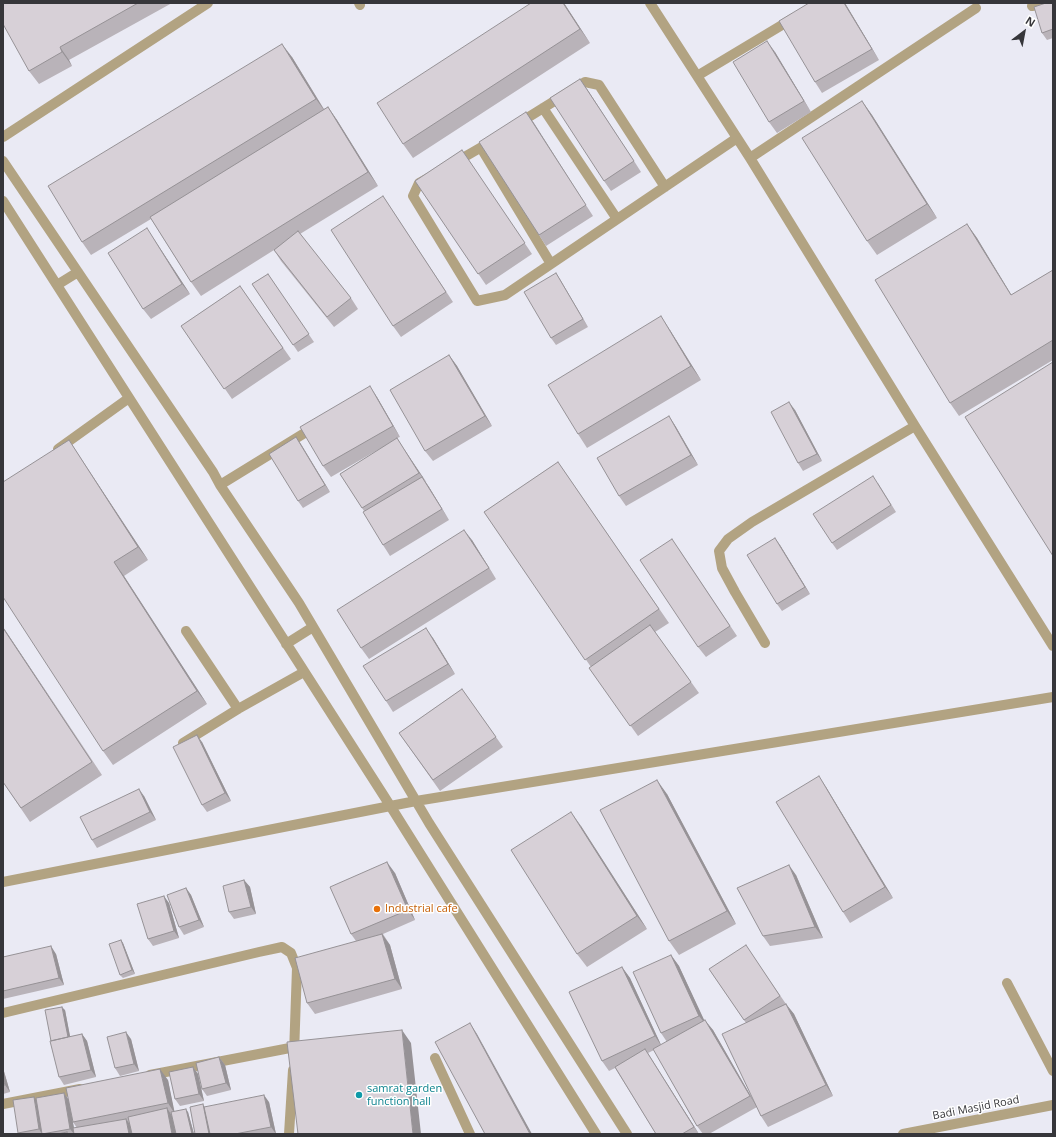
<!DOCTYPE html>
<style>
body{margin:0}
#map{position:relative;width:1056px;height:1137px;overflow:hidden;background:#eaeaf4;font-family:"Open Sans",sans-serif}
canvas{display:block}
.frame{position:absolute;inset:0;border:4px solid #36363a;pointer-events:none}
.north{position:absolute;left:1004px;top:12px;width:40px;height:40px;-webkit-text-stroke:3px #fff;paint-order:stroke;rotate:32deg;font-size:11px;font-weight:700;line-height:16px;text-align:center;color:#36363a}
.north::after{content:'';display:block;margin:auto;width:14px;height:18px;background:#36363a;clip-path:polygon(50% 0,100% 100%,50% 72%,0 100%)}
</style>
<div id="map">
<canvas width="1056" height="1137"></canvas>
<div class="frame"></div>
<div class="north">N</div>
</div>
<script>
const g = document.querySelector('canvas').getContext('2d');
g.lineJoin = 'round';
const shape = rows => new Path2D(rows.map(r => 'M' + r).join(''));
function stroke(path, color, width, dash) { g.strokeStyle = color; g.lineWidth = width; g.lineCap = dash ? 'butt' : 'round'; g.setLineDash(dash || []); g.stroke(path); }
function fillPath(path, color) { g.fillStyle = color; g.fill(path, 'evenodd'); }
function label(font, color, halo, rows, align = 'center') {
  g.font = font + ' "Open Sans",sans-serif'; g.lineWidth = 3; g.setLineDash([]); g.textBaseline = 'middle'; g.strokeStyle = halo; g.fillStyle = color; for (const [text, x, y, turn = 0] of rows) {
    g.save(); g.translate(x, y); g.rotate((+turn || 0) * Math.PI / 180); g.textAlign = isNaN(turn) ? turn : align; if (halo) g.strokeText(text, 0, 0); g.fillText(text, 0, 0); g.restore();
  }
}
stroke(shape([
 [359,3,360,5],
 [650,3,750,158,915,426,1053,646],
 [1032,6,1047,3],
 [697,76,792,19],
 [543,108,617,219],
 [519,123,585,82,599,85,665,187],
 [3,137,208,3],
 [481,148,551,264],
 [750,158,976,8],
 [3,161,213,472,220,485,299,603,429,823,627,1134],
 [454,163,492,141],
 [428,178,419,183,413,196,477,301,505,295,737,138],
 [3,201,391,807,596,1134],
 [57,285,78,272],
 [58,449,129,398],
 [220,485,316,426],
 [186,631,238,709],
 [765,643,735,592,722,568,719,551,728,539,752,522,915,426],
 [286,644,313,627],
 [183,743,238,709,304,672],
 [3,882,416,801,1053,697],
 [1007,983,1053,1071],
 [3,1013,259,952,282,947,291,953,297,968,294,1054],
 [435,1058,470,1134],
 [150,1075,295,1047],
 [3,1104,80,1089],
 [289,1134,293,1070],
 [903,1134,1053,1105]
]), '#b2a382', 10);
fillPath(shape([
 [3,3,172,3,69,60,72,66,39,84,29,71],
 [564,3,590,43,413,158,403,144],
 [809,3,845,3,879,60,822,93,815,82],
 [1053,3,1053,38,1047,40,1042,33],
 [775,52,811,112,777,133,769,122],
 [292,57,324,109,328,107,337,120,378,186,300,234,351,298,358,309,334,327,281,261,274,250,201,296,191,282,151,219,91,255,82,242],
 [587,89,641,172,611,191,604,181],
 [862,101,872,115,937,218,877,255,867,241],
 [526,112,593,216,546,246,539,235],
 [462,150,532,254,486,285,415,181],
 [383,196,453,302,401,337,393,326],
 [967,224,977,238,1011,295,1053,270,1053,360,959,416,950,403],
 [154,239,190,294,151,319,143,309],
 [556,273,561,281,588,327,556,345,551,338],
 [268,274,314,342,298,352,252,284],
 [240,286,291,359,232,399,181,326],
 [670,330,701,380,587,448,578,434],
 [449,355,457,366,492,426,433,461,425,451],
 [377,397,400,437,397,438,429,487,449,520,390,556,383,545,364,511,340,474,381,448,331,477,323,466],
 [795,410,822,461,803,471,798,463],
 [669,416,676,427,698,465,626,506,619,496],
 [296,437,330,492,303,508,298,501],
 [69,440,148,560,124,576,207,704,113,765,103,751],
 [558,462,669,623,655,632,699,693,638,736,589,668,591,667,484,512],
 [878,483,896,512,837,550,832,543],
 [472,540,496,579,369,659,361,648],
 [780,545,810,594,782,611,777,604],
 [679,549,737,636,706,657,698,647],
 [3,627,102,775,30,822,3,782],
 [433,638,455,674,393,712,386,701],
 [462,689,503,747,440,791,399,733],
 [202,742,231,801,207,812,202,805],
 [826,787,893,898,850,923,843,912],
 [667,794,736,924,679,955,669,941],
 [144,796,156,820,97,848,92,840],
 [581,826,647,929,587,967,577,954],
 [395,873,415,920,383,934,390,945,402,989,315,1014,307,1003,356,941,351,934],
 [796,875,823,938,770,946,763,936],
 [244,880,250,887,256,914,234,919,229,912],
 [186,888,191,895,204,927,184,935,179,927],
 [169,903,179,938,153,946,148,939],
 [121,940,123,943,135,974,123,978,120,975],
 [56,954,64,985,3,999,3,957],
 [671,955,679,966,704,1021,713,1030,755,1103,746,1023,709,969,753,956,786,1004,794,1014,833,1096,768,1127,761,1116,757,1107,709,1134,703,1134,697,1126,654,1050,648,1053,699,1134,656,1134,615,1068,609,1071,602,1061,622,967,630,978,661,1045,667,1042,661,1033],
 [65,1010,70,1037,82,1034,87,1041,96,1077,64,1085,59,1077,52,1041],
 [131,1039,139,1071,120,1076,115,1068],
 [219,1057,225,1065,231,1090,207,1096,202,1089],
 [193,1067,198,1074,204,1101,180,1106,175,1099],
 [3,1068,10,1092,3,1094],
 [168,1080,174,1112,188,1112,194,1134,19,1134,18,1133,64,1093,68,1100],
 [70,1110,73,1122,77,1128,74,1128],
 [269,1102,276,1134,195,1134,205,1107]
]), '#b9b3b9');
fillPath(shape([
 [563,3,564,3,590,43,580,29],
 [844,3,845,3,879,60,872,49],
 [767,41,775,52,811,112,804,101],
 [282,44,292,57,326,113,316,99],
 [60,47,69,60,72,66,62,52],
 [580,79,587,89,641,172,634,161],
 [862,101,872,115,937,218,927,204],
 [328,107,337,120,378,186,368,172],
 [526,112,534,123,593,216,586,205],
 [967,224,977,238,1020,309,1011,295],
 [147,228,154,239,190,294,182,284],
 [556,273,561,281,588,327,583,319],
 [661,316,670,330,701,380,691,366],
 [449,355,457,366,492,426,485,416],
 [370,386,377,397,400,437,393,426],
 [789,402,795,410,822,461,817,454],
 [669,416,676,427,698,465,691,455],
 [296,437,301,444,330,492,325,485],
 [397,438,404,449,427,483,419,473],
 [69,440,78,454,148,560,138,547],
 [422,477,429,487,449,520,442,509],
 [464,530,472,540,496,579,489,568],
 [775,538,780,545,810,594,805,587],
 [114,562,124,576,207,704,197,691],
 [3,627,102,775,3,628],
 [426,628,433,638,455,674,448,664],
 [197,735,202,742,231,801,225,793],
 [819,776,826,787,893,898,885,887],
 [657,780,667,794,736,924,727,911],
 [139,789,144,796,156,820,150,812],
 [571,812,581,826,647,929,637,916],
 [387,862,395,873,415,920,408,910],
 [789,865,796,875,823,938,815,927],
 [244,880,250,887,256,914,251,907],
 [186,888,191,895,204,927,199,920],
 [164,896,169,903,179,938,174,931],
 [382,934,390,945,402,989,395,979],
 [121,940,123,943,135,974,132,970],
 [51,946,56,954,64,985,59,978],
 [671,955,679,966,707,1026,699,1016],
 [622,967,630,978,662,1047,655,1036],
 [786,1004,794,1014,833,1096,826,1085],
 [62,1007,65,1010,71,1041,68,1037],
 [705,1020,713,1030,757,1107,750,1096],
 [470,1023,477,1034,532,1134,530,1134],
 [402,1030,411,1043,421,1134,413,1134],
 [126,1032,131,1039,139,1071,134,1064],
 [82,1034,87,1041,96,1077,91,1070],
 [645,1049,652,1060,699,1134,694,1127],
 [219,1057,225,1065,231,1090,226,1083],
 [193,1067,198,1074,204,1101,199,1094],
 [3,1068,10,1092,5,1085,3,1079],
 [160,1069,168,1080,175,1114,168,1103],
 [64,1093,69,1100,75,1134,74,1134,70,1129],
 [264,1095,269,1102,276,1134,271,1127],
 [34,1097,39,1104,42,1134,39,1129],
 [203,1104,205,1108,211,1134,209,1134],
 [167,1108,172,1116,176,1134,172,1134],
 [186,1109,188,1112,194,1134,192,1134],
 [126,1119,131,1126,132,1134,129,1134]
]), '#969296');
const building = shape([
 [3,3,138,3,60,47,62,52,29,71,3,24,3,3],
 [531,3,563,3,580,29,403,144,377,103,531,3],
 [809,3,844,3,872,49,815,82,779,21,809,3],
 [1046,3,1053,3,1053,29,1042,33,1034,7,1046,3],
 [767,41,804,101,769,122,733,62,767,41],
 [282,44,316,99,82,242,48,186,282,44],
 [580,79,634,161,604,181,550,98,580,79],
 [862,101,927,204,867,241,802,138,862,101],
 [328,107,368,172,191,282,150,217,328,107],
 [526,112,586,205,539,235,479,142,526,112],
 [462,150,525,243,478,274,415,181,462,150],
 [383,196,446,292,393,326,331,230,383,196],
 [967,224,1011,295,1053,270,1053,340,950,403,875,280,967,224],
 [147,228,182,284,143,309,108,253,147,228],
 [298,231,351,298,327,317,274,250,298,231],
 [556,273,583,319,551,338,524,292,556,273],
 [268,274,309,334,293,345,252,284,268,274],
 [240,286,283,348,224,389,181,326,240,286],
 [661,316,691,366,578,434,548,385,661,316],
 [449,355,485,416,425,451,390,390,449,355],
 [1053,362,1053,556,965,417,1053,362],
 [370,386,393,426,323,466,300,427,370,386],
 [789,402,817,454,798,463,771,412,789,402],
 [669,416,691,455,619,496,597,458,669,416],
 [296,437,325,485,298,501,269,454,296,437],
 [397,438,419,473,362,508,340,474,397,438],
 [69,440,138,547,114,562,197,691,103,751,3,597,3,482,69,440],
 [558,462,659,609,585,660,484,512,558,462],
 [873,476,891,505,832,543,813,514,873,476],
 [422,477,442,509,383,545,363,512,422,477],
 [464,530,489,568,361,648,337,610,464,530],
 [775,538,805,587,777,604,747,555,775,538],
 [672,539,730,626,698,647,640,560,672,539],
 [650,625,691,682,630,726,589,668,650,625],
 [3,628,92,762,21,808,3,782,3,628],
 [426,628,448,664,386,701,363,666,426,628],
 [462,689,496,737,433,780,399,733,462,689],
 [197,735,225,793,202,805,173,747,197,735],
 [819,776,885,887,843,912,776,802,819,776],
 [657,780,727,911,669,941,600,810,657,780],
 [139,789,150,812,92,840,80,817,139,789],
 [571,812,637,916,577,954,511,850,571,812],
 [387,862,408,910,351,934,330,887,387,862],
 [789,865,815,927,763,936,737,888,789,865],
 [244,880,251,907,229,912,223,886,244,880],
 [186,888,199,920,179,927,167,895,186,888],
 [164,896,174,931,148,939,137,904,164,896],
 [382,934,395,979,307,1003,295,958,382,934],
 [121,940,132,970,120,975,109,944,121,940],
 [746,945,780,996,744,1020,709,969,746,945],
 [51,946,59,978,3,991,3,957,51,946],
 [671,955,699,1016,661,1033,633,972,671,955],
 [622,967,655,1036,602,1061,569,992,622,967],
 [786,1004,826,1085,761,1116,722,1034,786,1004],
 [62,1007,68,1037,51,1041,45,1010,62,1007],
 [705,1020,750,1096,697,1126,653,1049,705,1020],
 [470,1023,530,1134,485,1134,435,1042,470,1023],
 [402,1030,413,1134,298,1134,287,1042,402,1030],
 [126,1032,134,1064,115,1068,107,1037,126,1032],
 [82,1034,91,1070,59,1077,50,1041,82,1034],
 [645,1049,694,1127,682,1134,656,1134,615,1067,645,1049],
 [219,1057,226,1083,202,1089,196,1063,219,1057],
 [193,1067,199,1094,175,1099,169,1072,193,1067],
 [160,1069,168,1103,73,1122,66,1088,160,1069],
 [3,1079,5,1085,3,1085,3,1079],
 [64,1093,70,1129,42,1134,36,1098,64,1093],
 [264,1095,271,1127,235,1134,210,1134,204,1107,264,1095],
 [34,1097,39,1129,18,1133,13,1100,34,1097],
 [203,1104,209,1134,195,1134,190,1107,203,1104],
 [167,1108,172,1134,132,1134,128,1117,167,1108],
 [186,1109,192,1134,176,1134,171,1112,186,1109],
 [126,1119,129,1134,74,1134,73,1128,126,1119],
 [67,1132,67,1134,58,1134,67,1132]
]);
fillPath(building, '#d7d0d7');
stroke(building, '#969296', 1);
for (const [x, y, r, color] of [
 [377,909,4,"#e8710a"],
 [359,1095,4,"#0f9aa8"]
]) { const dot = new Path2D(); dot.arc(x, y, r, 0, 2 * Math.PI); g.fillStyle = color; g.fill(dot); stroke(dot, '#fff', 1.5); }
label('11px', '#c56008', '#fff', [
 ["Industrial cafe",385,909]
], 'left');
label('11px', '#0d838f', '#fff', [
 ["samrat garden",367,1089],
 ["function hall",367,1102]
], 'left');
label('11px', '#36363a', '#fff', [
 ["Badi Masjid Road",976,1108,-11]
]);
</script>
